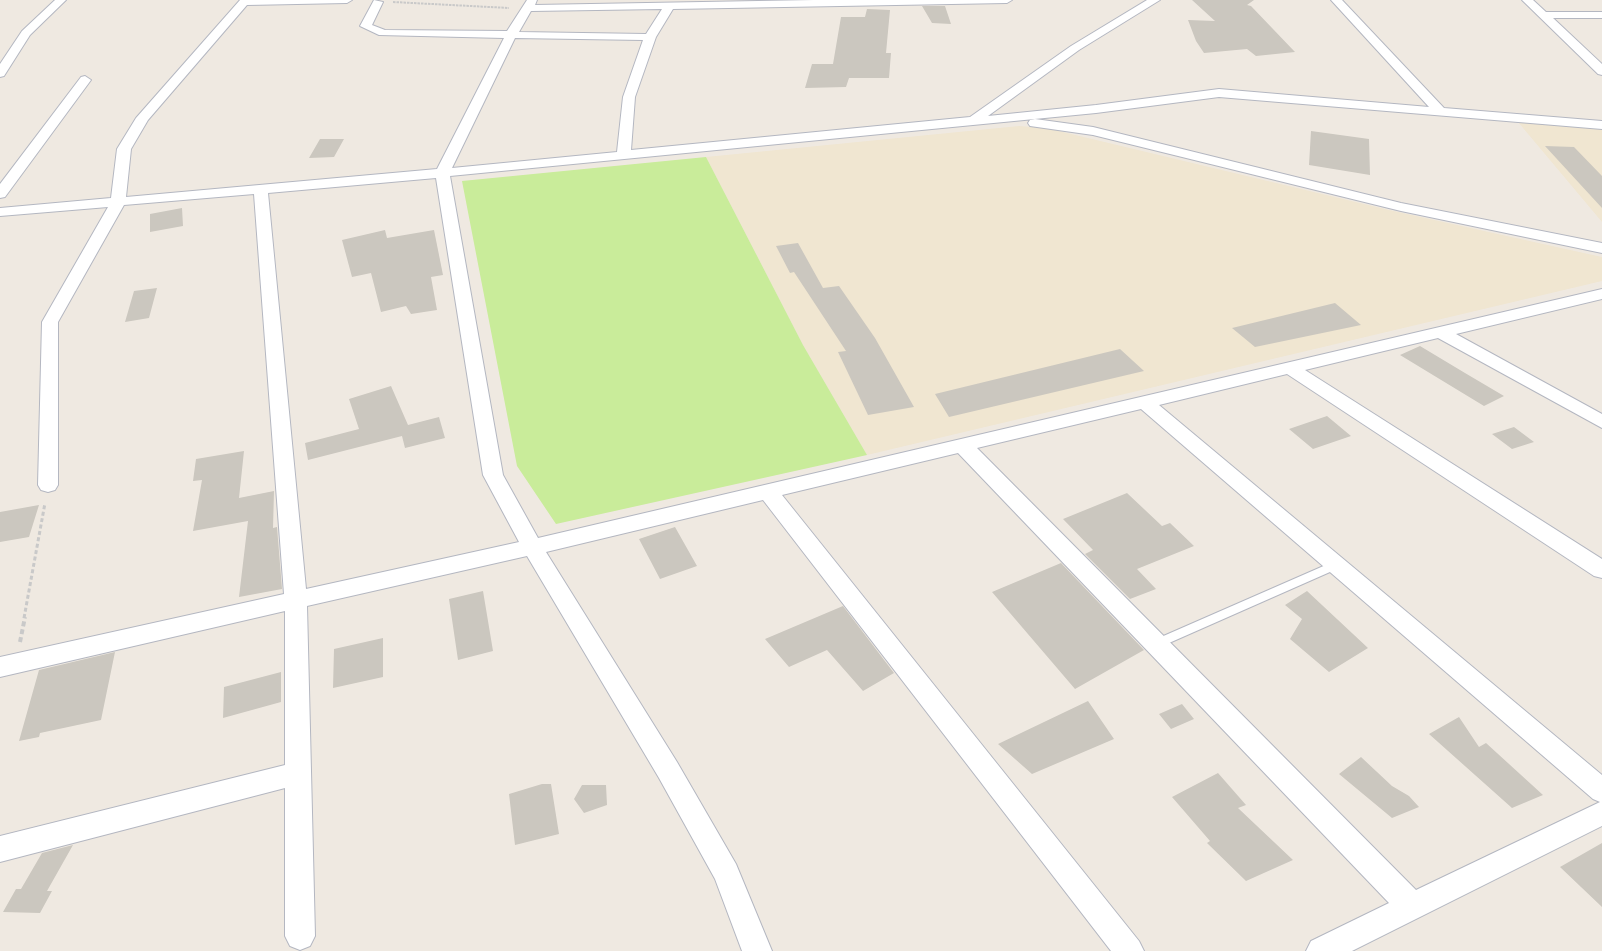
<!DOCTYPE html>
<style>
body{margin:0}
canvas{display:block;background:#efe9e1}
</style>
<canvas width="1602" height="951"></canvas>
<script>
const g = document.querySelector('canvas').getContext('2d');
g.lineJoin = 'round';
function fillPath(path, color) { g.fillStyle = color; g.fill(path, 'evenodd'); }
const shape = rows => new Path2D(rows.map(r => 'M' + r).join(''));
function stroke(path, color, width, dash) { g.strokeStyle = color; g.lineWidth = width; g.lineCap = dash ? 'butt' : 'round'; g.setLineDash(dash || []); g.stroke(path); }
fillPath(shape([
 [1518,122,1602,129,1602,222],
 [1019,126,1046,128,1389,210,1602,257,1602,281,867,455,803,345,706,157]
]), '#f0e6d1');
fillPath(shape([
 [706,157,803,345,867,455,556,524,517,466,462,181]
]), '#c9ec9a');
fillPath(shape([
 [1192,0,1254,0,1247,5,1251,6,1295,52,1256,56,1247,49,1204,53,1196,41,1188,20,1215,21],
 [922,6,945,6,951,24,932,23],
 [867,9,890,10,886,53,891,53,889,78,849,78,846,87,805,88,812,64,833,64,841,17,865,17],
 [1311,131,1369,139,1370,175,1309,165],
 [320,139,344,139,334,157,309,158],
 [1545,146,1574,147,1602,176,1602,208],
 [182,208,183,226,150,232,150,214],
 [385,230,387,238,434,230,443,275,431,277,437,310,411,314,406,306,381,312,371,273,352,277,342,240],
 [798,243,823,288,839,286,875,338,914,407,868,415,838,352,846,351,794,272,790,273,776,246],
 [157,288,149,318,125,322,134,291],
 [1335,303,1361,325,1255,347,1232,328],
 [1420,346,1465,373,1504,396,1484,406,1400,355],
 [1120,349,1144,371,949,417,935,394],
 [391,386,408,425,439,417,445,438,405,448,402,436,308,460,305,443,359,429,349,399],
 [1327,416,1351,436,1313,449,1289,429],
 [1514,427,1534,442,1512,449,1492,434],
 [244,451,239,498,274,491,273,528,277,527,282,589,239,597,248,521,193,531,202,480,193,481,196,459],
 [1127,493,1162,526,1170,523,1194,546,1137,569,1156,589,1130,599,1085,554,1093,550,1063,519],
 [39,505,29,537,0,542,0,512],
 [675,527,697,566,660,579,639,539],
 [1061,563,1144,650,1075,689,992,592],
 [483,591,493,651,458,660,449,599],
 [1307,591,1368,648,1329,672,1290,639,1302,619,1285,605],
 [843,606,894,673,863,691,827,650,789,667,765,639],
 [383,638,383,677,333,688,334,649],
 [115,652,101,720,40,733,39,737,19,741,39,670],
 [281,672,281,702,223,718,224,687],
 [1088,701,1114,739,1032,774,998,744],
 [1182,704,1194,719,1171,729,1159,714],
 [1459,717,1479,747,1486,743,1543,795,1512,808,1429,734],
 [1361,757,1392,786,1409,796,1419,807,1392,818,1339,774],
 [1218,773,1246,805,1238,808,1293,860,1246,881,1207,843,1210,841,1172,797],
 [542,784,551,784,559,834,515,845,509,794],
 [582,785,606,785,607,805,584,813,574,799],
 [1602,843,1602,907,1560,867],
 [73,845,47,891,52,891,40,913,3,912,16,889,21,889,42,853]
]), '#cbc7bf');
const lane = shape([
 [1335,561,1339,562,1340,565,1339,568,1160,647,1156,649,1152,647,1150,644,1152,641,1335,561]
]);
const street = shape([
 [55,0,66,0,30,35,4,76,0,77,0,64,22,31,55,0],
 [240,0,352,0,347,3,247,5,148,120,131,149,126,197,437,169,504,38,379,35,360,26,374,0,383,2,372,25,385,30,507,31,527,0,537,0,535,5,814,0,1012,0,1007,3,673,9,656,37,635,97,631,150,970,117,1071,46,1147,0,1160,0,1079,50,988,116,1096,105,1219,89,1429,107,1331,0,1342,0,1444,108,1602,121,1602,129,1219,97,1096,113,450,176,503,475,538,538,1602,289,1602,299,1456,334,1602,414,1602,428,1438,338,1305,370,1602,559,1602,578,1594,576,1287,374,1159,405,1602,775,1602,826,1352,951,1306,951,1311,941,1389,903,958,453,782,495,1139,941,1144,951,1111,951,763,500,546,552,677,762,736,864,772,951,742,951,715,879,659,778,527,556,307,606,315,936,310,946,300,950,290,946,285,936,285,788,0,862,0,836,285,765,285,611,0,677,0,657,284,594,254,194,124,205,58,322,58,485,55,490,48,492,41,490,38,485,42,322,108,207,0,216,0,208,111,198,117,149,136,118,240,0],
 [662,9,646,34,519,32,531,11,662,9],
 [515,38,643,40,623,97,617,152,452,168,515,38],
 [436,178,483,475,519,542,306,589,268,193,436,178],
 [1141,409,1593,799,1600,802,1416,890,977,448,1141,409],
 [1522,0,1533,0,1546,12,1602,12,1602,18,1553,18,1602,64,1602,75,1598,74,1522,0],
 [85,76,91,80,5,197,0,198,0,184,81,77,85,76],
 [1035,119,1093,127,1401,203,1602,243,1602,253,1401,211,1093,135,1030,126,1028,123,1030,120,1035,119]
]);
stroke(lane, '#b4b7c1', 2);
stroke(street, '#b4b7c1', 2);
stroke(shape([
 [393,2,509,8]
]), '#c9c9c9', 2, [2.5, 1]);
stroke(shape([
 [24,618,45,503]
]), '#c9c9c9', 3, [4, 2.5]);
stroke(shape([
 [20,642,25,617]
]), '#c9c9c9', 4, [5, 3]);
fillPath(lane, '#fff');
fillPath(street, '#fff');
</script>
